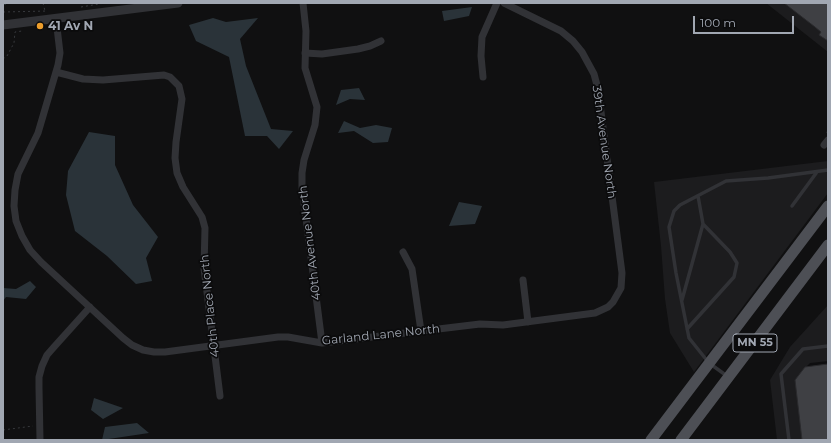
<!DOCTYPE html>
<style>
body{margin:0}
#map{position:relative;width:831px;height:443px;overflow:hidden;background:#101011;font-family:Montserrat,sans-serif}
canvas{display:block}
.frame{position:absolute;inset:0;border:4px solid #a1a7b2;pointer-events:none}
.scale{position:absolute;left:693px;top:16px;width:101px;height:18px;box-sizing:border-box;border:2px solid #a1a7b2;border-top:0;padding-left:5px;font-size:12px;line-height:14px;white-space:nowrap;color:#a1a7b2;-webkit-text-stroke:3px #0b0b0c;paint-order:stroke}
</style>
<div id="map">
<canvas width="831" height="443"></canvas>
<div class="frame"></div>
<div class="scale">100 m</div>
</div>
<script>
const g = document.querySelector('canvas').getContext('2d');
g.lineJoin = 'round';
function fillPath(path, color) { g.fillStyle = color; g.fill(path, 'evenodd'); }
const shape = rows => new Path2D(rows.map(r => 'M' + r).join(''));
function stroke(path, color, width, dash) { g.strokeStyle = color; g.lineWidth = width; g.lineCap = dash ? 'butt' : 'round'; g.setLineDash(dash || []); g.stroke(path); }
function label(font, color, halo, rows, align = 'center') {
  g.font = font + ' Montserrat,sans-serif'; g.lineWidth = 3.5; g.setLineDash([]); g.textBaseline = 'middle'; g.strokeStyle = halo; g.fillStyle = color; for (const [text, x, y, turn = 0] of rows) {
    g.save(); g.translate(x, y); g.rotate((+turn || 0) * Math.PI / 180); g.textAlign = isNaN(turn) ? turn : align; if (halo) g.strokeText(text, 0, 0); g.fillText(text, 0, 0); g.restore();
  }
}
fillPath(shape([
 [766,3,828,3,828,52],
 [828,161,828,193,694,372,670,333,665,299,661,246,654,182],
 [828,305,828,440,777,440,770,380,790,347]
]), '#1c1c1e');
fillPath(shape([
 [472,7,469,16,444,21,442,11],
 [213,18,226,22,258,18,240,39,246,66,271,129,293,131,279,149,267,136,245,136,229,57,196,41,189,25],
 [359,88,365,100,350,99,336,105,341,90],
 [344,121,360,128,376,125,392,128,388,142,373,143,354,131,338,133],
 [89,132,115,136,115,165,133,205,158,237,146,258,152,281,136,284,107,256,75,231,66,195,68,171],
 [459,202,482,206,475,224,449,226],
 [30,281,36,287,26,299,6,297,3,301,3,288,16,289],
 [94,398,123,408,103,419,91,410],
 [137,423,149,433,102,440,105,427]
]), '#2a3339');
fillPath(shape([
 [828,361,828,440,803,440,806,367,810,363]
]), '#0007');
stroke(shape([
 [5,4,5,3]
]), '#2a3339', 2);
const building = shape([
 [784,3,828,3,828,41,819,35,821,32,815,27,784,3],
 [828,364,828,440,802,440,795,380,805,367,828,364]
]);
fillPath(building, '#3f4044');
stroke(building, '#2a2a2d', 1);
stroke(shape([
 [43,3,45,11],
 [81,7,105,3],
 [3,12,48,11],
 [3,59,7,56,14,43,15,32,22,31],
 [827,133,828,129],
 [3,430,33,426]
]), '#37393d', 1, [2, 3]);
stroke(shape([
 [792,206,817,172],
 [682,300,703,224],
 [687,329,734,277,737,263,730,252,703,224,698,196],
 [727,376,709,363,689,338,676,273,669,227,674,211,680,205,726,181,768,178,828,170],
 [789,440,781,374,803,349,828,346]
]), '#313236', 3.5);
stroke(shape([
 [303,3,306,31,305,68,317,107,315,125,304,160,302,173,302,187,322,343],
 [56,19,60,53,58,65,38,133,18,174,15,190,14,206,16,221,22,236,30,250,41,262,123,338,132,345,143,350,154,352,165,352,278,337,288,337,322,343,480,324,503,325,595,313,608,307,613,302,621,288,622,273,598,89,594,74,582,52,573,41,561,31,504,3],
 [305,53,322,54,358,49,370,46,381,41],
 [56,72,83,79,103,80,164,75,170,77,179,86,182,99,176,142,175,158,177,173,183,187,202,217,205,228,204,268,220,396],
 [483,77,481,56,482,37,497,3],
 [824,145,828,140],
 [403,252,412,269,421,331],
 [523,280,528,322],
 [40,440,39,388,39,377,42,366,47,355,54,347,90,307]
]), '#313236', 7);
stroke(shape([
 [3,25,178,3]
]), '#313236', 9);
stroke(shape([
 [651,440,828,206],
 [681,440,828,245]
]), '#4d4f55', 11);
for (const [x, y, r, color] of [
 [40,26,4,"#ed9e2c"]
]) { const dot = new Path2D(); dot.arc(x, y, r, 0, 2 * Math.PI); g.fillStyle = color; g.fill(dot); stroke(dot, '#0b0b0c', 1.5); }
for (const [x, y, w] of [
 [755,343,44]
]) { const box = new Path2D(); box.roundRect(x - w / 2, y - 9, w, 18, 3); g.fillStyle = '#0b0b0c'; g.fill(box); stroke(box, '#a1a7b2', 1); }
label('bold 11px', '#a1a7b2', null, [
 ["MN 55",755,343]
]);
label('bold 12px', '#a1a7b2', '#0b0b0c', [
 ["41 Av N",48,26]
], 'left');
label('12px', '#a1a7b2', '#0b0b0c', [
 ["39th Avenue North",604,142,82],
 ["40th Avenue North",310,243,-97],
 ["40th Place North",210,306,-96],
 ["Garland Lane North",381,335,-6]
]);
</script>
